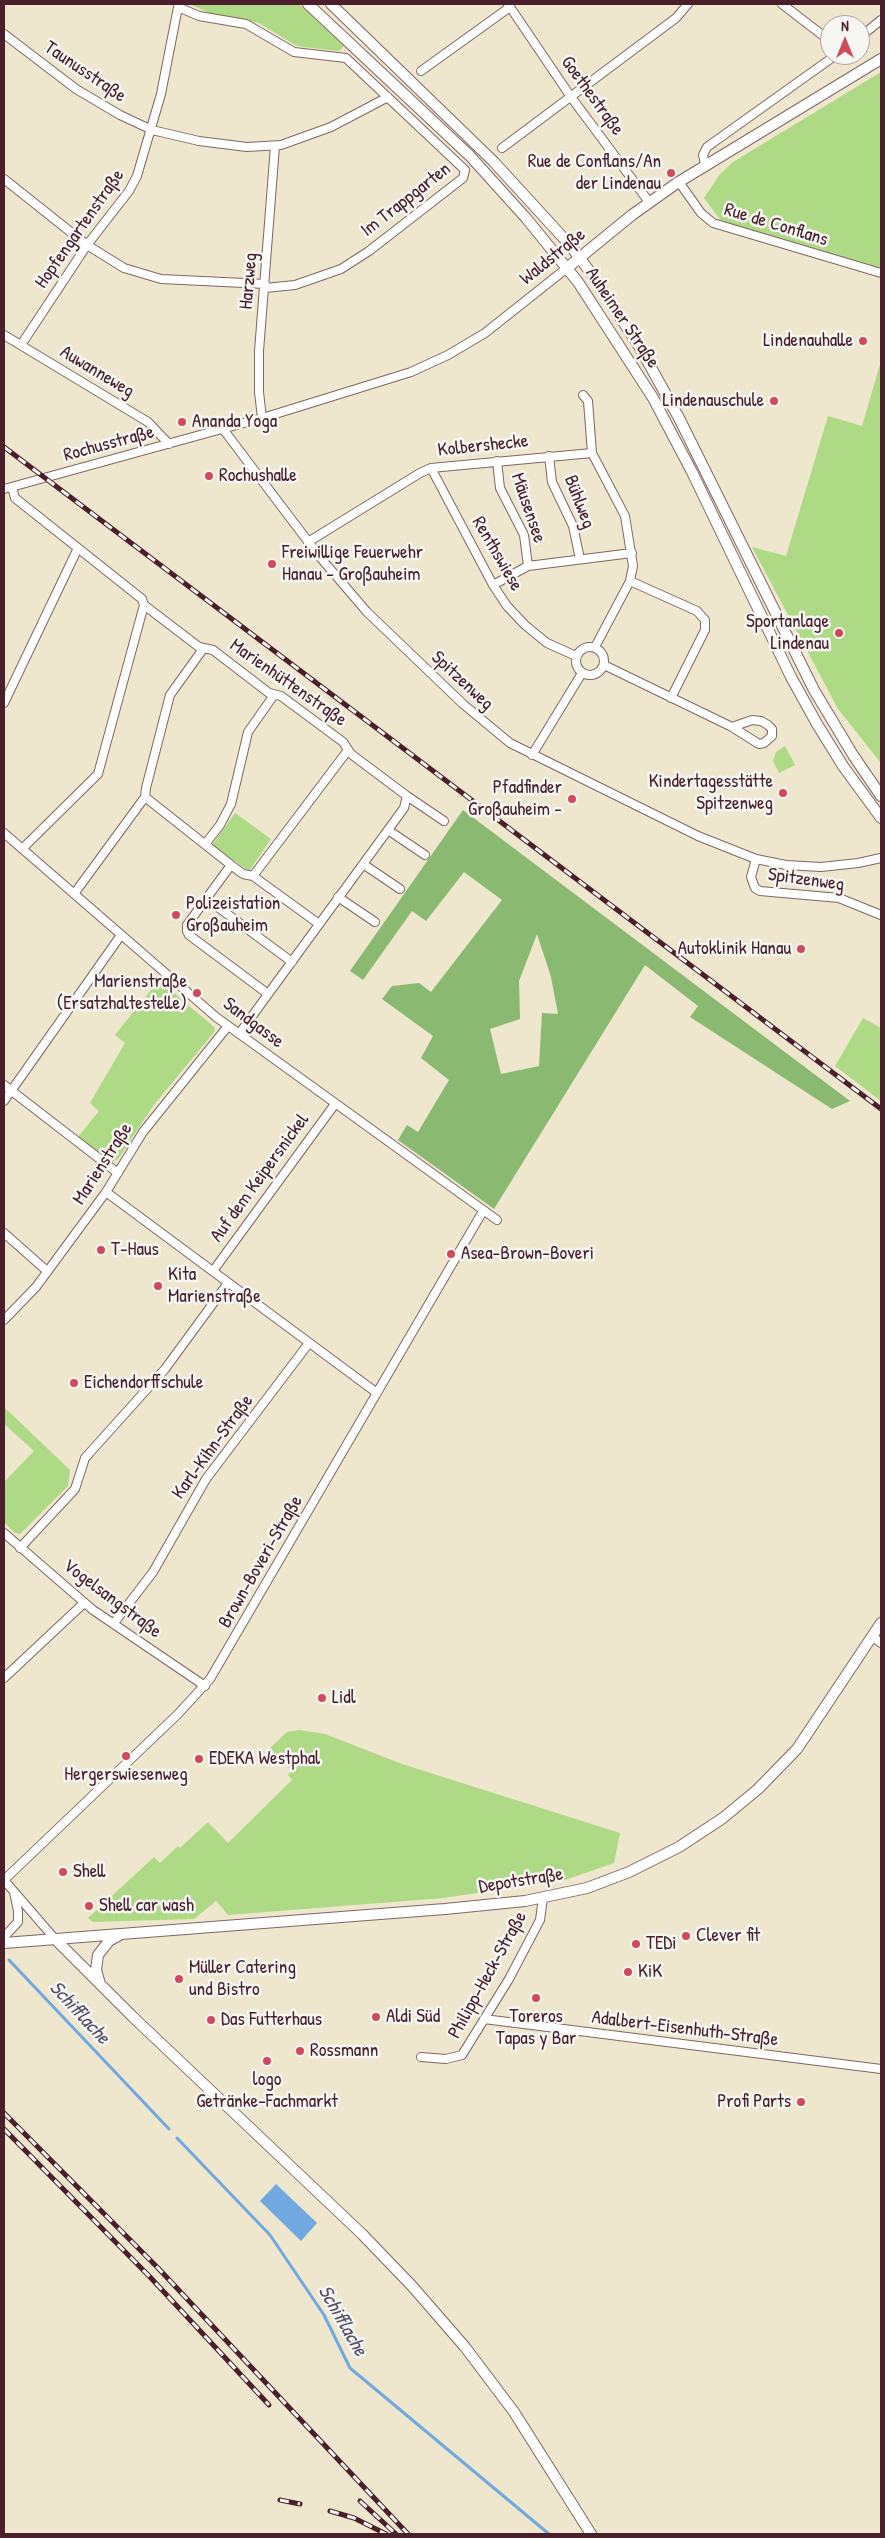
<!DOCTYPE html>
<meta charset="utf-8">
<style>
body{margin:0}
#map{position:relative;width:885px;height:2538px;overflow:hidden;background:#eee6cd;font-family:"Patrick Hand",sans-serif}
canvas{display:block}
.frame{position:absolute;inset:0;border:5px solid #4a1f2b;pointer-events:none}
.north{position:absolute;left:820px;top:15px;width:50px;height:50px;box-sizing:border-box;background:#f6f6f2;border:1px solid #b1a0a2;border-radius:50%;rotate:0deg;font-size:14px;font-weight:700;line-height:20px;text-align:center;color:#4a1f2b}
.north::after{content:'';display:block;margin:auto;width:18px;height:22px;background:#d1495b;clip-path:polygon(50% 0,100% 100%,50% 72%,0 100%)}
</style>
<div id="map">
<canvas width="885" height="2538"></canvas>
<div class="frame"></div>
<div class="north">N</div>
</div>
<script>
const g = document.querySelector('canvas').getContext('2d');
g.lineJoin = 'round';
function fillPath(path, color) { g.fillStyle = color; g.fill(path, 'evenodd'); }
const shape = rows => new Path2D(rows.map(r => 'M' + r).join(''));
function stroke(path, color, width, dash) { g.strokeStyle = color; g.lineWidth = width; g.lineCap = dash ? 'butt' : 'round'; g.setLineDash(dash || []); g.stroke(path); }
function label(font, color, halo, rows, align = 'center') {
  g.font = font + ' "Patrick Hand",sans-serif'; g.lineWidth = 5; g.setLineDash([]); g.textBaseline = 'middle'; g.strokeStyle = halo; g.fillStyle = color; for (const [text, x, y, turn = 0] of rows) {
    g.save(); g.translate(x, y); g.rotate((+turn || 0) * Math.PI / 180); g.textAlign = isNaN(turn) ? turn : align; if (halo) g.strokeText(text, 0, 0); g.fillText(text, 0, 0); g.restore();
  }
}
fillPath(shape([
 [190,4,299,4,344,46,339,51,303,47,295,45,259,23,211,14],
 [881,72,881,269,722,222,704,198,720,174,733,162],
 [881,361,881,763,838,709,752,547,786,556,828,416,862,426],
 [785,746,795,765,779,773,773,761,776,752],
 [235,813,271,839,249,871,212,845],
 [159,980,214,1027,215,1031,153,1106,119,1158,112,1162,78,1137,99,1111,90,1103,125,1043,115,1035],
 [863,1018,881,1028,881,1101,835,1066],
 [4,1407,70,1470,68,1486,20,1534,15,1533,4,1522,4,1482,34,1451,4,1424],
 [299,1730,325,1734,402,1764,620,1833,614,1863,565,1880,443,1898,228,1915,216,1901,194,1919,93,1922,88,1918,154,1857,160,1863,178,1846,180,1848,208,1822,228,1843,292,1780,288,1775,292,1771,270,1748,287,1732]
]), '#aed985');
fillPath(shape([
 [463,810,850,1101,832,1109,690,1017,698,1006,645,965,494,1209,398,1140,407,1125,418,1132,449,1080,421,1058,433,1036,382,999,392,986,419,983,431,992,502,900,464,872,426,921,412,911,363,980,350,971],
 [537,934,551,977,558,1014,542,1013,539,1066,501,1074,490,1029,520,1019,519,981]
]), '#8ab972');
fillPath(shape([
 [276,2184,317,2223,301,2241,260,2201]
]), '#70a9e0');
stroke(shape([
 [9,1960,169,2129],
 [177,2138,270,2235,324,2315,350,2368,549,2534]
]), '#70a9e0', 3);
const street = shape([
 [508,4,571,97,649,202],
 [782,4,830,41],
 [4,34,76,89,120,115,152,130,199,141,247,147,281,145,331,127,388,97],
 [860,37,881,20],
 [421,71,510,7],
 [502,148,676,18,688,4],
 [705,164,703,155,707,147,836,55],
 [4,179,87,245,124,268,161,279,265,284],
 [679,182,701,213,713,223,881,273],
 [4,335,148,422,169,444],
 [21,345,87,245,129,191,137,176,161,94,178,7,199,16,246,24,294,52,346,58,465,170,463,178,369,251,341,269,295,285,265,288],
 [583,395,588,401,592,453,625,516,633,566,630,581,595,647],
 [262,418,259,392,259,351,275,146],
 [223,429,319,556,367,612,463,704,510,743,698,836,756,859,786,865,821,867,858,863,881,858],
 [549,456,552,482,573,526,580,559],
 [497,461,500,488,524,535,528,566],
 [431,468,493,585,507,606,525,625,547,643,576,656],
 [12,487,15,498,142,599,144,605,98,774,22,849],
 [4,489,269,416,411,372,448,355,485,333,567,268],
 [308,542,420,473,431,468,592,453],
 [630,581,697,611,705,620,705,630,671,698],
 [493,585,528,566,632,553],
 [144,605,199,647,213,650,269,693,281,696,343,742,351,754,407,796,404,808,239,1034],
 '576 661a14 14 0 1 1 28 0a14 14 0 1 1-28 0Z',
 [604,665,732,727,752,720,761,721,768,725,772,729,772,736,764,743,759,744,732,727],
 [4,703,78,548],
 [532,755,582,673],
 [407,796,444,821],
 [145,797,231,865,243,874,253,876,319,924],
 [388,830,425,855],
 [4,833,216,1017,497,1220],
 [206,843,220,825,231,804,248,732,274,695],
 [756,859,751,877,755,888,760,891,839,898,881,915],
 [363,864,400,889],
 [231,865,187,925,187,931,189,935,268,994],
 [253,876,348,750],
 [74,894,145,797,146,788,170,695,203,649],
 [338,897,375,922],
 [207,899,292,962],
 [4,1085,118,1173],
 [4,1101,121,935],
 [106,1192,377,1393],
 [4,1233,47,1271],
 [213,1271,335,1104],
 [4,1320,36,1287,106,1192,143,1132,228,1026],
 [4,1533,93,1610,205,1686],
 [20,1548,75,1489,85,1458,165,1369,228,1283],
 [114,1623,153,1572,206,1479,309,1343],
 [872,1636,881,1643],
 [4,1678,84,1603],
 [4,1880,178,1714,210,1679,483,1211],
 [4,1880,55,1939],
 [4,1937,18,1922,18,1911,14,1892],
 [484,2019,881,2069],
 [421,2057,446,2059,462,2055,509,1979,540,1920,543,1898]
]);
const secondary = shape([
 [308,4,470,156,526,218,578,282,653,398,692,472,791,677,817,724,843,766,881,818],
 [331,4,493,161,569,244,594,277,639,346,679,418,814,690,853,755,881,796],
 [567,268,632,215,677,183,881,59],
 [55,1939,133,2017,362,2234,412,2286,465,2347,514,2412,591,2534],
 [4,1943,445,1909,525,1901,587,1888,629,1872,679,1847,723,1818,758,1789,797,1749,881,1623],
 [100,1984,96,1970,98,1955,109,1941,118,1936]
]);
stroke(street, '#836564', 10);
stroke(secondary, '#836564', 12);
stroke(street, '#fff', 8);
stroke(secondary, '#fff', 10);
const rail = shape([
 [4,447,881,1109],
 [4,2113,158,2268,408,2534],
 [4,2129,150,2277,269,2405],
 [280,2500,300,2504],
 [360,2501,396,2534],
 [330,2511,354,2518,386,2534]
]);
stroke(rail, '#4a1f2b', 5);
stroke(rail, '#f6f6f2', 3, [9]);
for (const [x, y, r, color] of [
 [671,173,5,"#d1495b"],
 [863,341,5,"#d1495b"],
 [774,401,5,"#d1495b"],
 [182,422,5,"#d1495b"],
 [209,476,5,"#d1495b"],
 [272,564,5,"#d1495b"],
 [839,633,5,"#d1495b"],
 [783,793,5,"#d1495b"],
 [572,799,5,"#d1495b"],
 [176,915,5,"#d1495b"],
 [801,949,5,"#d1495b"],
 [197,993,5,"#d1495b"],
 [101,1250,5,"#d1495b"],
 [451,1254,5,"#d1495b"],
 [158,1286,5,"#d1495b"],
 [74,1383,5,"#d1495b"],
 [322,1698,5,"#d1495b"],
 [126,1756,5,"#d1495b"],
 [199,1759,5,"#d1495b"],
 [63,1872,5,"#d1495b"],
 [89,1906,5,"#d1495b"],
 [686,1936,5,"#d1495b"],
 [636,1944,5,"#d1495b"],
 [628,1972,5,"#d1495b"],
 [179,1979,5,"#d1495b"],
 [536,1998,5,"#d1495b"],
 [376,2017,5,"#d1495b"],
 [211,2020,5,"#d1495b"],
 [300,2051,5,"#d1495b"],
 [267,2061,5,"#d1495b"],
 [801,2102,5,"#d1495b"]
]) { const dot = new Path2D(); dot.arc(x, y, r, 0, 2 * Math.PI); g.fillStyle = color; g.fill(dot); stroke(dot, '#f6f6f2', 2); }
label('19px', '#4a1f2b', '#f6f6f2', [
 ["Taunusstraße",85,72,34],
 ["Goethestraße",592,96,54],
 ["Im Trappgarten",406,200,-38],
 ["Rue de Conflans",776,225,17],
 ["Hopfengartenstraße",80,229,-55],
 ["Waldstraße",553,257,-39],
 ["Harzweg",249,281,-85],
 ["Auheimer Straße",622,318,56],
 ["Auwanneweg",97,372,31],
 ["Rochusstraße",109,444,-15],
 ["Kolbershecke",483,446,-6],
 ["Bühlweg",579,502,69],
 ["Mäusensee",528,508,71],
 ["Renthswiese",497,554,60],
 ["Spitzenweg",462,681,43],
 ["Marienhüttenstraße",288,683,35],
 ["Spitzenweg",806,880,8],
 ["Sandgasse",253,1023,37],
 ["Marienstraße",103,1164,-57],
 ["Auf dem Keipersnickel",260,1178,-54],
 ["Karl-Kihn-Straße",213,1447,-54],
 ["Brown-Boveri-Straße",261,1562,-60],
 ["Vogelsangstraße",112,1599,37],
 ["Depotstraße",521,1881,-9],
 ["Philipp-Heck-Straße",488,1975,-61],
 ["Adalbert-Eisenhuth-Straße",685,2029,7]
]);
label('19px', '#4a1f2b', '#f6f6f2', [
 ["Rue de Conflans/An",661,162,"right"],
 ["der Lindenau",661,184,"right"],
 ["Lindenauhalle",853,341,"right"],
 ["Lindenauschule",764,401,"right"],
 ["Ananda Yoga",192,422],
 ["Rochushalle",219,476],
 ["Freiwillige Feuerwehr",282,553],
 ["Hanau - Großauheim",282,575],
 ["Sportanlage",829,622,"right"],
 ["Lindenau",829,644,"right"],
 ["Kindertagesstätte",773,782,"right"],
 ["Spitzenweg",773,804,"right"],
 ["Pfadfinder",562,788,"right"],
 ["Großauheim -",562,810,"right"],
 ["Polizeistation",186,904],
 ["Großauheim",186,926],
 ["Autoklinik Hanau",791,949,"right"],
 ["Marienstraße",187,982,"right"],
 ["(Ersatzhaltestelle)",187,1004,"right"],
 ["T-Haus",111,1250],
 ["Asea-Brown-Boveri",461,1254],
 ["Kita",168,1275],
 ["Marienstraße",168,1297],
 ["Eichendorffschule",84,1383],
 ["Lidl",332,1698],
 ["EDEKA Westphal",209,1759],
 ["Hergerswiesenweg",126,1775,"center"],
 ["Shell",73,1872],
 ["Shell car wash",99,1906],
 ["Clever fit",696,1936],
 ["TEDi",646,1944],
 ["Müller Catering",189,1968],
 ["und Bistro",189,1990],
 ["KiK",638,1972],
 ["Aldi Süd",386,2017],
 ["Toreros",536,2017,"center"],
 ["Tapas y Bar",536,2039,"center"],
 ["Das Futterhaus",221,2020],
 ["Rossmann",310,2051],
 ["logo",267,2080,"center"],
 ["Getränke-Fachmarkt",267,2102,"center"],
 ["Profi Parts",791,2102,"right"]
], 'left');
label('italic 20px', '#574f6a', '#f6f6f2', [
 ["Schifflache",79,2013,47],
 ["Schifflache",342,2321,60]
]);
</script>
